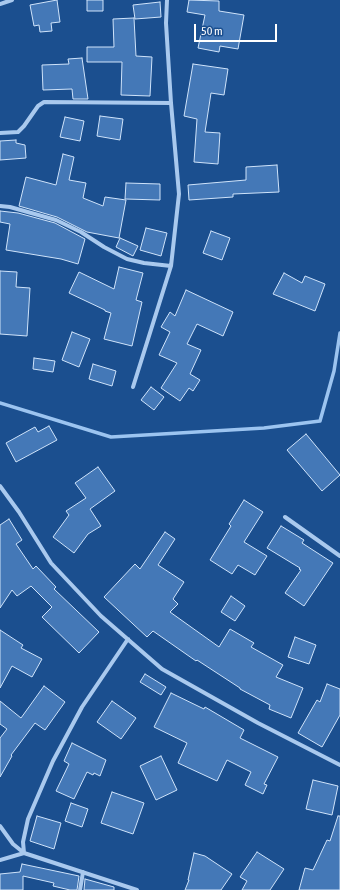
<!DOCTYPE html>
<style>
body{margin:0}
#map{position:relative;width:340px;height:890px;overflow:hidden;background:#1b4f8f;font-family:"Asap Condensed",sans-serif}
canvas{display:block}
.scale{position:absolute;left:194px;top:24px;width:83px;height:18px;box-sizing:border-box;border:2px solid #fff;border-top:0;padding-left:5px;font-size:12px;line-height:14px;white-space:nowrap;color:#fff;-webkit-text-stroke:3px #1b4f8f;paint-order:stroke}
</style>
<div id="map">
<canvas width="340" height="890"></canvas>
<div class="scale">50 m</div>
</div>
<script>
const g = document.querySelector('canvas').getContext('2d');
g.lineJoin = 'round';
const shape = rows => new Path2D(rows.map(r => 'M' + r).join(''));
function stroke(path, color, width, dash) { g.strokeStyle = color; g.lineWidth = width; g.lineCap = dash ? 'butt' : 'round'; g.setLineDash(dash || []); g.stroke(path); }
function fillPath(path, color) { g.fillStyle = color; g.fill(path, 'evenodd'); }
stroke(shape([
 [0,403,111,437,264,428,320,421,334,371,340,333]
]), '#9cc4f0', 3.5);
const building = shape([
 [57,0,60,22,51,23,52,31,40,32,39,25,34,26,30,5,57,0],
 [87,0,103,0,103,11,87,11,87,0],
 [189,0,219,1,219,11,244,15,238,49,220,46,219,52,198,48,205,15,187,12,189,0],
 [160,2,161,17,135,19,133,5,160,2],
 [134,18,136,56,152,57,150,96,121,95,122,62,87,62,87,47,114,47,113,19,134,18],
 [82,58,88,99,73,99,72,89,43,90,42,65,69,64,68,59,82,58],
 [193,64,228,69,224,95,211,93,205,132,220,133,218,164,194,162,197,119,184,116,193,64],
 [100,116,123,119,120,140,97,136,100,116],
 [65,117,84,121,80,141,60,137,65,117],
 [16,140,16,143,25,145,26,158,0,160,0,141,16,140],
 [63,154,74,157,69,180,86,183,83,198,103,206,105,197,126,200,119,238,87,232,57,217,19,206,26,177,56,185,63,154],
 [277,165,279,192,233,194,233,197,189,200,188,185,246,180,246,167,277,165],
 [126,183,160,184,160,200,125,199,126,183],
 [0,211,18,213,55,223,85,239,78,264,61,259,6,250,10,224,0,222,0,211],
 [146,228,167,233,161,256,140,250,146,228],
 [211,231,230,238,222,260,203,253,211,231],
 [120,238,138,246,133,256,116,247,120,238],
 [119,267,143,273,136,300,142,302,132,346,104,339,111,313,105,311,105,310,69,293,79,272,114,289,119,267],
 [0,271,17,272,16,287,30,288,27,336,0,334,0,271],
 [284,273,302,283,305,276,325,284,315,311,273,294,284,273],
 [186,290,233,312,223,336,197,324,187,344,201,350,190,374,200,380,193,391,189,388,180,401,161,388,177,363,159,355,170,332,161,327,170,312,175,316,186,290],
 [72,332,90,339,79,367,62,360,72,332],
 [34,358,55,361,53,372,33,369,34,358],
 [93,364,116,371,112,386,89,379,93,364],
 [151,387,164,397,154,410,141,400,151,387],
 [49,426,57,440,16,462,6,443,35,427,38,432,49,426],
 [306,434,340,475,322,491,287,450,306,434],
 [98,467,115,491,90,509,101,526,88,534,74,553,53,537,69,515,66,511,86,498,75,483,98,467],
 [244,500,263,512,244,542,267,556,255,575,238,565,232,574,210,560,231,526,229,524,244,500],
 [9,519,22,540,16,544,33,569,36,566,56,587,54,589,99,632,79,653,42,617,52,607,31,586,17,596,12,590,0,608,0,525,9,519],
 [281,526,304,540,302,543,333,563,304,606,285,593,301,570,299,569,300,568,267,548,281,526],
 [165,532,175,539,158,565,184,582,173,599,178,604,170,612,219,647,230,629,254,643,251,647,283,665,276,677,303,688,291,718,269,709,270,705,240,689,240,688,197,660,196,661,153,631,147,637,104,597,135,564,140,569,165,532],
 [231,596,245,606,235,621,221,612,231,596],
 [0,630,23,645,21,648,42,659,32,677,12,666,0,688,0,630],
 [295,637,316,645,309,664,288,657,295,637],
 [145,674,166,687,161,695,140,682,145,674],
 [327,684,340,689,340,715,322,747,298,733,317,700,320,702,327,684],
 [44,686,65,702,45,730,35,723,11,755,12,756,0,777,0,738,7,729,0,724,0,701,21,718,44,686],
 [171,693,204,709,205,707,244,730,240,738,278,757,264,784,267,785,263,794,245,785,251,772,227,760,217,781,178,763,187,743,154,727,171,693],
 [112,701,136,718,121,739,97,722,112,701],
 [72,743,106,760,100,776,94,773,93,775,87,772,74,799,56,791,69,764,64,761,72,743],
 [161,756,177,790,156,800,140,766,161,756],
 [313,780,338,786,332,815,306,809,313,780],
 [112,792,144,803,133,834,101,823,112,792],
 [71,803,88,809,82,827,65,821,71,803],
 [37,816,61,823,54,849,30,841,37,816],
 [338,816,340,816,340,890,299,890,305,868,313,870,327,840,330,841,338,816],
 [257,852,284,869,270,890,242,890,247,881,240,877,257,852],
 [194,853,205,856,232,874,221,890,185,890,189,880,188,880,194,853],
 [22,864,79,876,77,890,70,890,53,886,54,883,23,876,23,890,0,890,0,874,20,872,22,864],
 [85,879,114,887,114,890,84,890,85,879]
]);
fillPath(building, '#4478b7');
stroke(building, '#cfe3fa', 1);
stroke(shape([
 [0,4,12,0],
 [0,133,18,132,24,126,38,106,44,102,171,103],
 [0,206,10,207,56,220,81,232,104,247,127,259,144,263,171,266],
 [133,387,171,266,179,194,171,103,166,23,167,0],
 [0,486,19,512,51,563,101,616,162,669,258,723,340,765],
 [285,517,340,556],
 [0,826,13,844,24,853,137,890],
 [0,860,24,853,23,842,28,819,53,761,82,707,128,639],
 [80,890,83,872]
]), '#a9c9ee', 4);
</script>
